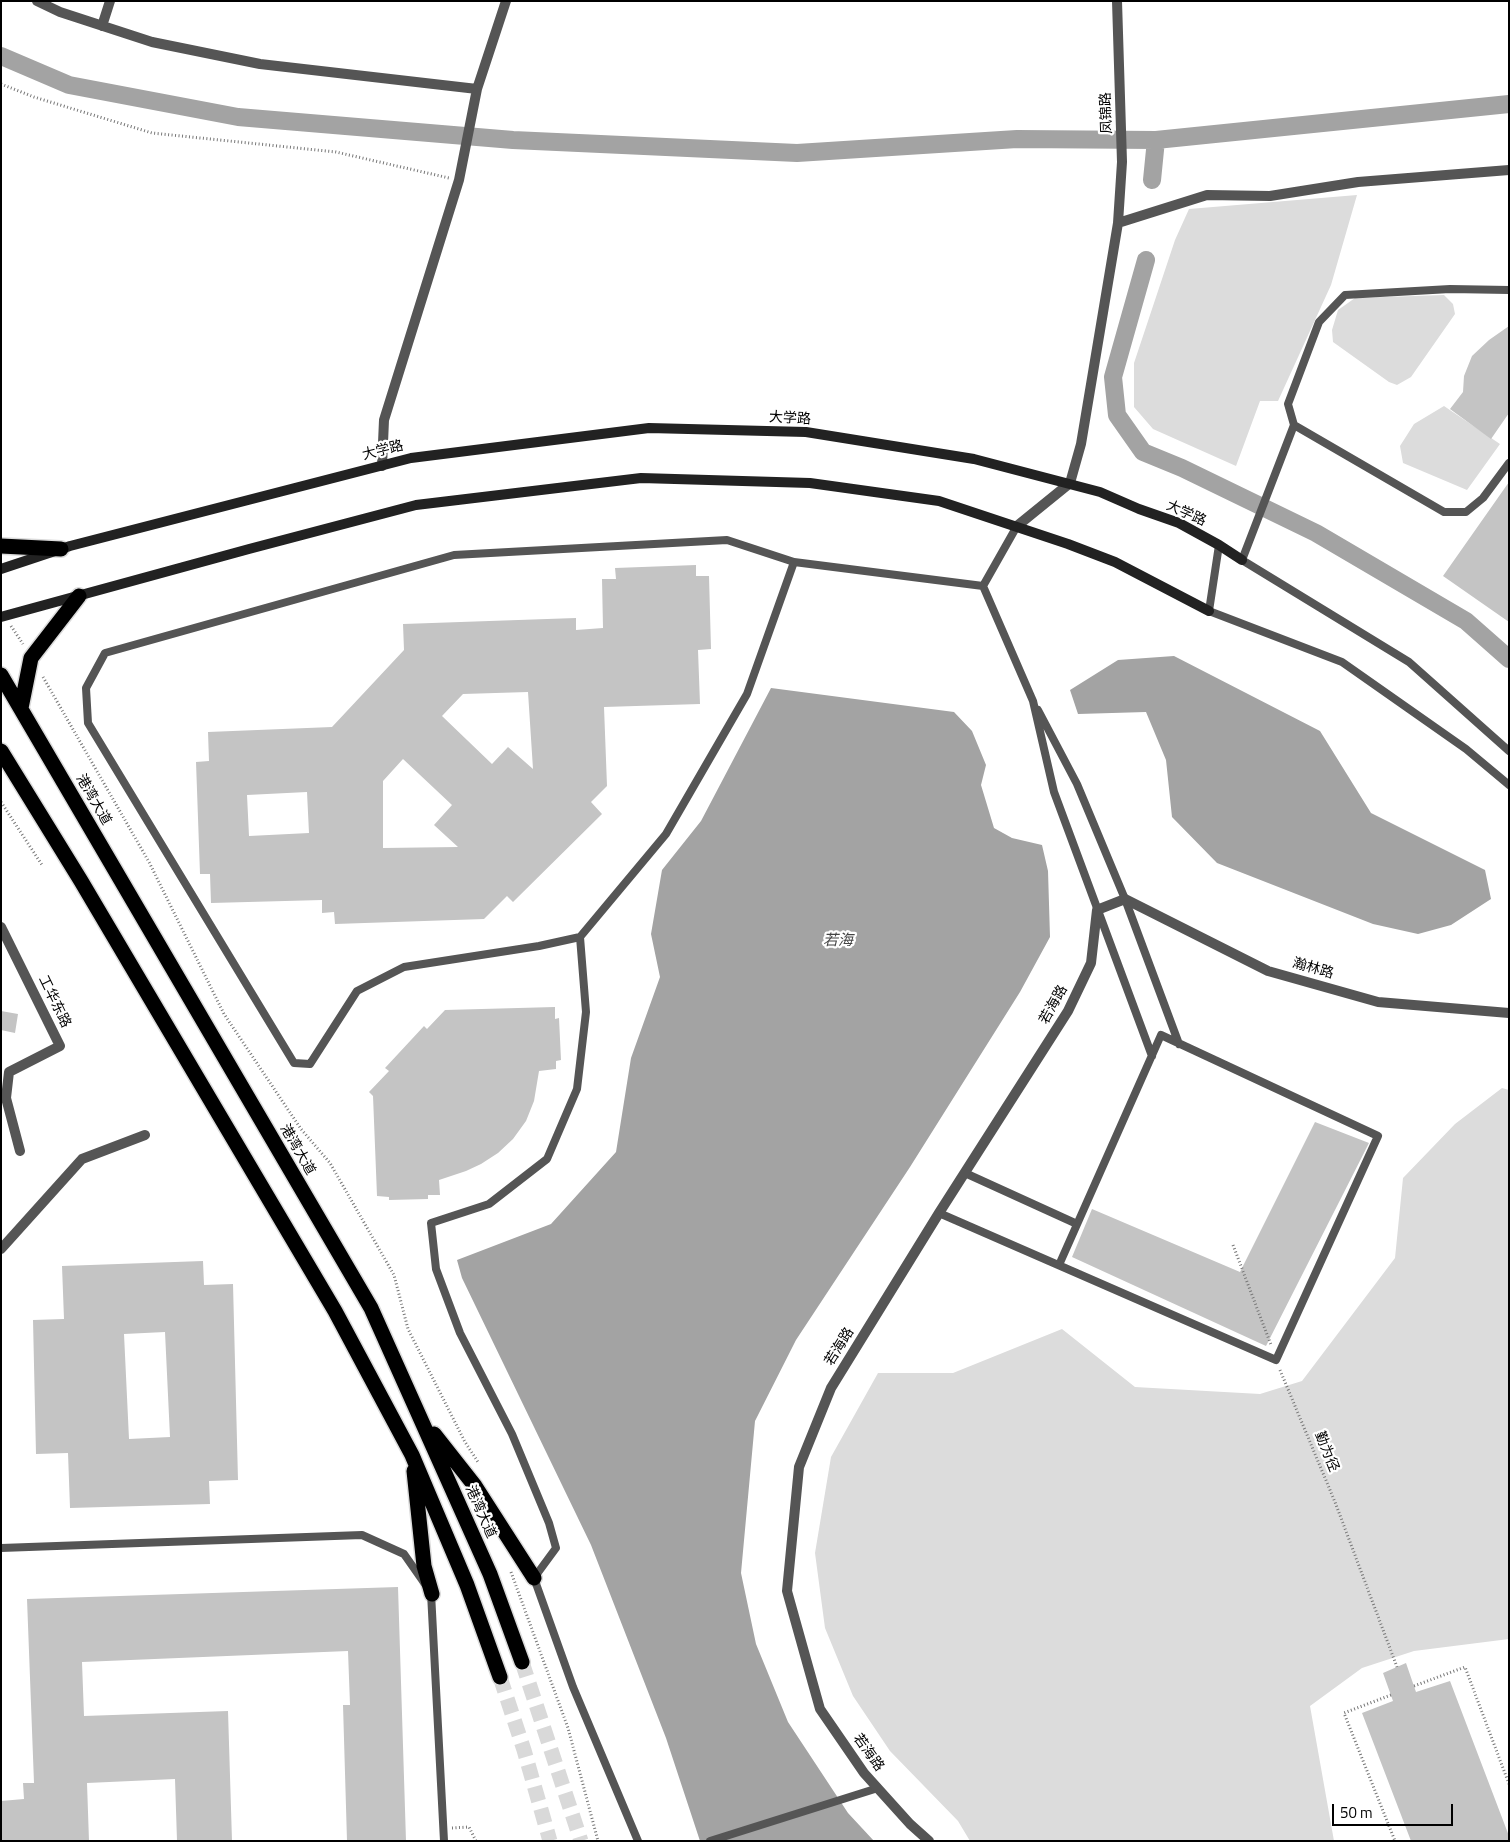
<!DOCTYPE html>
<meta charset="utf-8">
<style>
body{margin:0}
#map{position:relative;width:1510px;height:1842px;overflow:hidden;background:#fff;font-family:"Titillium Web",sans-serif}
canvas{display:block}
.frame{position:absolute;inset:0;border:2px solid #000;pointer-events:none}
.scale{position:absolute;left:1332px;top:1804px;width:121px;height:22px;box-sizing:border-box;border:2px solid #000;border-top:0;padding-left:6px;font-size:15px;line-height:18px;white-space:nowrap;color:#000;-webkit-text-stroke:4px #fff;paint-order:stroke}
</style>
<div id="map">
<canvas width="1510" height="1842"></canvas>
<div class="frame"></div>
<div class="scale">50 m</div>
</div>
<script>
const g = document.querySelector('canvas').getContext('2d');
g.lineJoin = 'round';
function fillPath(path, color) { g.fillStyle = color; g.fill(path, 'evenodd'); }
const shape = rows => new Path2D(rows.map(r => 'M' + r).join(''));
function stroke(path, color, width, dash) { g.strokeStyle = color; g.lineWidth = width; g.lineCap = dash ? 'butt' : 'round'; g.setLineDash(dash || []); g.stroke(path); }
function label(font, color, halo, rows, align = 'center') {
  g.font = font + ' "Titillium Web","Noto Sans SC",sans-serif'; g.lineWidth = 4.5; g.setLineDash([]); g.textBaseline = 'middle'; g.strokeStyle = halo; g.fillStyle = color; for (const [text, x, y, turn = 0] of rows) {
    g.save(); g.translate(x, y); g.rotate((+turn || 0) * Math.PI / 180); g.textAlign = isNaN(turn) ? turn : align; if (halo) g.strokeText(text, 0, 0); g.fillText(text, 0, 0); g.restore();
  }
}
fillPath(shape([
 [1357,195,1331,285,1278,401,1260,401,1236,466,1153,429,1134,407,1134,363,1175,240,1189,209],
 [1444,295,1453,304,1455,314,1411,377,1397,385,1389,382,1333,342,1332,330,1338,310,1355,298],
 [1444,406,1500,444,1467,490,1403,463,1400,446,1414,424],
 [1502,1088,1509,1090,1509,1639,1414,1651,1362,1668,1310,1706,1334,1841,970,1841,958,1821,890,1751,853,1696,825,1628,815,1553,831,1457,878,1373,953,1373,1062,1329,1135,1387,1260,1394,1302,1381,1395,1258,1403,1178,1455,1124]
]), '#dcdcdc');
fillPath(shape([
 [1174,656,1320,731,1371,813,1485,870,1491,899,1451,925,1418,934,1373,924,1217,863,1172,817,1166,760,1146,712,1078,714,1070,690,1118,660],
 [771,688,954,712,972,731,986,765,981,785,994,828,1012,838,1042,845,1048,871,1050,937,1020,992,910,1167,796,1340,755,1421,741,1573,756,1644,788,1722,848,1813,874,1841,700,1841,666,1738,591,1545,462,1278,457,1260,551,1224,616,1152,631,1058,660,977,651,934,662,870,701,821]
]), '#a3a3a3');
stroke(shape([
 [1,56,69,85,238,117,513,140,797,153,1017,139,1156,140,1509,104],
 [1152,180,1156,140],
 [1146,260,1113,377,1117,415,1143,452,1182,468,1316,533,1466,621,1509,659]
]), '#a3a3a3', 18);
fillPath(shape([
 [1509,326,1509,413,1491,439,1450,409,1463,392,1464,376,1472,356,1489,340],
 [1509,482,1509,622,1443,576],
 [696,565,696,576,709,576,711,649,698,650,700,704,604,707,607,786,591,802,602,814,513,902,507,896,484,919,335,924,334,912,322,913,322,900,211,903,210,874,200,874,196,762,209,761,208,732,332,727,404,650,403,624,576,618,576,630,603,628,602,579,616,579,615,568],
 [528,692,533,769,508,747,492,764,442,716,463,694],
 [403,759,452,805,434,825,458,847,383,848,383,781],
 [307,792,309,833,249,836,247,795],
 [555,1007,555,1019,559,1018,561,1060,556,1061,556,1069,539,1071,534,1101,526,1121,513,1139,498,1153,481,1164,466,1171,439,1180,440,1195,428,1195,428,1199,389,1200,389,1197,377,1196,373,1096,369,1092,389,1071,385,1068,424,1026,427,1029,445,1010],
 [1,1011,18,1014,15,1033,1,1030],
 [1315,1122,1369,1143,1266,1346,1072,1257,1092,1209,1240,1272],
 [203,1261,204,1285,233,1284,238,1480,209,1481,210,1504,70,1508,68,1453,36,1454,33,1320,64,1319,62,1266],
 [165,1332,170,1437,129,1439,124,1334],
 [398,1587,406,1841,347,1841,343,1705,350,1705,348,1651,82,1662,84,1716,228,1711,232,1841,177,1841,175,1779,87,1783,89,1841,1,1841,1,1801,24,1799,23,1783,34,1783,27,1599],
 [1406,1663,1416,1692,1450,1681,1509,1836,1509,1841,1411,1841,1362,1713,1393,1701,1383,1673]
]), '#c4c4c4');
stroke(shape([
 [522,1662,581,1841],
 [500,1677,524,1750,550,1841]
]), '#d9d9d9', 15, [15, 8]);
const highway = shape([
 [1,546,61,549],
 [1,675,371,1308,490,1574,522,1662],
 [21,708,31,658,79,596],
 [1,751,81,881,335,1311,412,1455,467,1585,500,1677],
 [434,1434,475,1486,534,1578],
 [414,1471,424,1566,432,1594]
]);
stroke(highway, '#dbdbdb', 18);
stroke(shape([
 [1,84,34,97,152,133,336,152,449,178],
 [11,626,23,644],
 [43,677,149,862,224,1014,301,1129,330,1163,394,1275,408,1329,465,1442,478,1462],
 [1,802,42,865],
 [1233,1245,1271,1345],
 [1280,1370,1335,1502,1397,1667],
 [511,1572,568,1728,598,1841],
 [1414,1686,1465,1667,1509,1784],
 [1391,1695,1344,1713,1395,1841],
 [452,1828,469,1827,476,1841]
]), '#777', 3, [1, 2.5]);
stroke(shape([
 [1294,425,1288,404,1319,322,1345,295,1450,289,1509,290],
 [1509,463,1483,498,1466,512,1444,512,1294,425,1242,560,1409,662,1509,751],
 [1017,526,983,586,1033,701,1054,792,1152,1056],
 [1219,545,1209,611,1342,662,1466,749,1509,785],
 [794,562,727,540,454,555,105,653,86,688,88,723,294,1063,310,1064,357,991,404,967,539,946,580,937,666,834,747,694,794,562,983,586],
 [1038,710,1077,784,1125,899,1179,1044],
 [580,937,586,1012,577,1089,547,1159,489,1204,431,1223,436,1269,460,1333,512,1434,549,1523,556,1548,534,1578,573,1687,638,1841],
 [965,1173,1077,1224],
 [939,1213,1276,1360,1378,1136,1161,1035,1059,1265],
 [1,1548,362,1535,404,1554,425,1584],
 [431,1593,444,1841],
 [710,1841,878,1788]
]), '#555', 8);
stroke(shape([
 [37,1,60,12,152,42,260,64,477,89,459,180,384,420,382,466],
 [1117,1,1122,162,1118,223],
 [102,26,110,1],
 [477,89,506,1],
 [1017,526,1070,483,1081,444,1118,223,1207,195,1270,196,1358,182,1509,170],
 [1,927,60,1046,9,1072,6,1098,20,1151],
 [1,1249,82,1159,145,1135],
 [929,1841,910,1824,864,1773,820,1709,787,1591,799,1467,831,1388,939,1213,1068,1011,1091,963,1097,910,1125,899,1268,971,1378,1002,1509,1013]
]), '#555', 10);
stroke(shape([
 [1,569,70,546,411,458,649,428,806,432,974,459,1100,492,1139,509,1179,523,1219,545,1242,560],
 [1,617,249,549,416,505,641,478,810,483,939,501,1068,544,1115,562,1209,611]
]), '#222', 10);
stroke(highway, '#000', 15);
label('14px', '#000', '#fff', [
 ["凤锦路",1107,113,-92],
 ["大学路",790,419,3],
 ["大学路",383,451,-14],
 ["大学路",1186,514,24],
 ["港湾大道",93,800,60],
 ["瀚林路",1313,969,16],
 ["工华东路",54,1002,64],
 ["若海路",1054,1005,-61],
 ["港湾大道",297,1150,60],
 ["若海路",840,1347,-58],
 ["勤为径",1326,1452,68],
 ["港湾大道",480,1512,66],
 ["若海路",868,1753,54]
]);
label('italic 15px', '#444', '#fff', [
 ["若海",838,941]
]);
</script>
